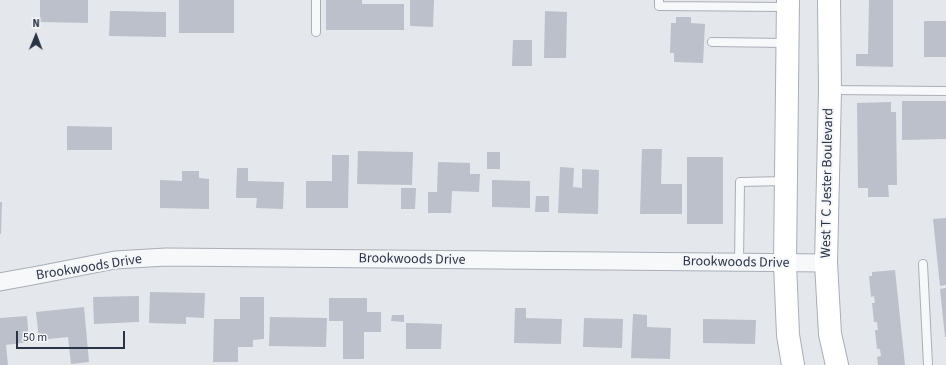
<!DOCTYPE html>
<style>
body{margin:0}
#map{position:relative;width:946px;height:365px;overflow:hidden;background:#e4e7ec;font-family:"Source Sans 3",sans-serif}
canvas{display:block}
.north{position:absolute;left:16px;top:16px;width:40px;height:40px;-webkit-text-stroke:3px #f4f6f9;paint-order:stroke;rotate:1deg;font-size:11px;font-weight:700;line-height:16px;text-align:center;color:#2b3445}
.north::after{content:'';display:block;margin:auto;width:14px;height:18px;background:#2b3445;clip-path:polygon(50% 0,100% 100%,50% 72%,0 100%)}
.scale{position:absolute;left:16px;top:331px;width:109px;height:18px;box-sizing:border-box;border:2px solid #2b3445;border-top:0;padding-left:5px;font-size:12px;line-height:14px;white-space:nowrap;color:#2b3445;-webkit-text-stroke:3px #f4f6f9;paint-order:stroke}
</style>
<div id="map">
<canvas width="946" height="365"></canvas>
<div class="north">N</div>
<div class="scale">50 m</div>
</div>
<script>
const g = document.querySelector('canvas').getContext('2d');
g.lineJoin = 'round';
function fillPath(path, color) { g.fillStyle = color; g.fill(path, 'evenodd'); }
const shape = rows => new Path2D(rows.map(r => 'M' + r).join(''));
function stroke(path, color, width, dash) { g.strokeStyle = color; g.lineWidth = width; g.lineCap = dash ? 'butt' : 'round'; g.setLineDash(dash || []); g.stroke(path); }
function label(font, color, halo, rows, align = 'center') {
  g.font = font + ' "Source Sans 3",sans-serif'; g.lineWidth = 4; g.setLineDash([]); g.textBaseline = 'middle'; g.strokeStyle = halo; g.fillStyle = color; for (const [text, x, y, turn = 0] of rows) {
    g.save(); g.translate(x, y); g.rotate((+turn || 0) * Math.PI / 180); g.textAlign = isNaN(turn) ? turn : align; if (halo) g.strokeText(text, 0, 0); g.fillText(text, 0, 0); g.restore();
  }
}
fillPath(shape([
 [40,0,88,0,88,23,40,22],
 [179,0,234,0,234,33,179,33],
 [326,0,362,0,362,4,404,4,404,30,326,30],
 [410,0,434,0,433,27,410,26],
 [869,0,893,0,893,67,856,66,856,54,868,54],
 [110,11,166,12,166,37,109,36],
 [545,11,567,12,566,58,544,58],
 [676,17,691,17,691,23,705,24,703,63,674,62,674,53,670,53,671,23,676,23],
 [924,21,946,21,946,57,924,57],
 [513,40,532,40,532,66,512,66],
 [902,101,946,101,946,139,902,140],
 [891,102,891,112,896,112,897,185,888,185,889,197,868,197,868,188,858,188,857,103],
 [67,126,112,127,112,150,67,150],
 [642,149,662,149,661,184,682,184,682,214,640,214],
 [358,151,413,152,412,185,357,184],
 [487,152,500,152,500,169,487,169],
 [332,155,349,155,348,208,306,208,306,181,332,181],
 [687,157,723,157,723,224,687,224],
 [438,162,470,163,470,174,480,174,479,192,452,191,451,213,428,213,428,192,437,192],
 [560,167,574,168,573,187,582,188,582,169,599,170,598,214,558,213],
 [237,168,248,168,248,181,284,182,283,209,256,208,257,198,236,198],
 [182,171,199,171,199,178,209,179,209,209,160,208,160,180,182,181],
 [492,180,530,181,530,208,492,207],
 [401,188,416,188,415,209,401,209],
 [536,196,549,196,549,212,535,212],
 [0,202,2,202,1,234,0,234],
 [946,218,946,285,940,286,933,219],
 [895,270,905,365,878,365,877,357,881,356,880,349,877,349,875,330,878,330,877,322,874,322,872,303,875,303,874,296,871,297,869,276,872,276,872,272],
 [946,288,946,337,945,337,940,289],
 [150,292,205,293,204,318,186,317,186,324,149,323],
 [139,296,139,322,94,324,93,297],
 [240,297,264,297,264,339,253,340,253,347,238,347,238,362,213,362,214,319,240,319],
 [329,298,367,298,367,312,381,312,381,332,364,332,364,359,343,359,343,321,329,321],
 [84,307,89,362,71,364,68,337,39,340,36,312],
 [515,308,526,308,526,318,562,319,561,344,514,343],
 [633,314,647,315,647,327,671,328,670,359,631,358],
 [392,315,404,315,404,322,391,321],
 [27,316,29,342,6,345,8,365,0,365,0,318],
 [270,317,327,318,326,347,269,346],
 [584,318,623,319,622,348,583,347],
 [703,319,756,320,755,344,703,343],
 [406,323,442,324,441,349,406,349]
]), '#bbc0ca');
const lane = shape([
 [316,0,316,32],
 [659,0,659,6,787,7],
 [712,42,787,43],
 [831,90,946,91],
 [739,263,740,182,784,181],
 [923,264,928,365]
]);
const street = shape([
 [0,282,38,275,115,260,166,257,826,263]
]);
const secondary = shape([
 [788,0,785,264,788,335,793,365],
 [829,0,830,90,826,263,830,334,837,365]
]);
stroke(lane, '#a9aeb7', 10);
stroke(street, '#a9aeb7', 19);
stroke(secondary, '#a9aeb7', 24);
stroke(lane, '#f7f8fa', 8);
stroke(street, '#f7f8fa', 17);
stroke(secondary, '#fff', 22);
label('14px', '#2b3445', '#f4f6f9', [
 ["West T C Jester Boulevard",828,183,-89],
 ["Brookwoods Drive",412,260,1],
 ["Brookwoods Drive",736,263,1],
 ["Brookwoods Drive",89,268,-9]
]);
</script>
